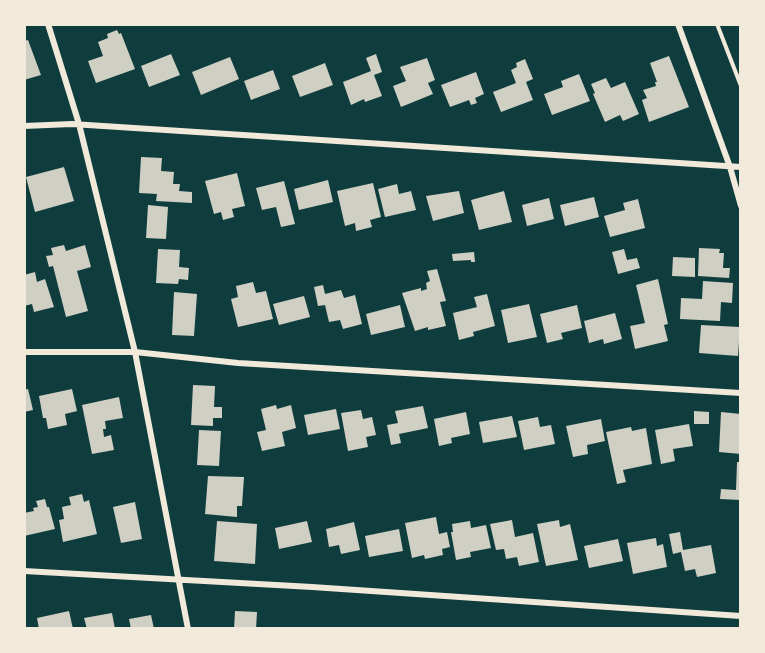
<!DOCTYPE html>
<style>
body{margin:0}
#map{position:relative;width:765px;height:653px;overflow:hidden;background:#0f3d3e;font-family:"PT Sans",sans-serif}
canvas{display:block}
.frame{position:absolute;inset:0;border:26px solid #f1e9da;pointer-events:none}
</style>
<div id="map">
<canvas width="765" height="653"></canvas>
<div class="frame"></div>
</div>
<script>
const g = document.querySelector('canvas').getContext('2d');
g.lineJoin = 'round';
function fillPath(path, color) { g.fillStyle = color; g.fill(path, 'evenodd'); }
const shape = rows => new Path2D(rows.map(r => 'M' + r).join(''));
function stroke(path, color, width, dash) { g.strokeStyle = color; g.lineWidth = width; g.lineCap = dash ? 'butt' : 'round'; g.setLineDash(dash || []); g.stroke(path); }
fillPath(shape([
 [117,30,119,34,121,33,135,69,96,83,88,61,103,56,98,42,108,38,107,34],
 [28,40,41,75,24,80,24,41],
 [171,54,180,75,149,87,141,66],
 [376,54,382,72,374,75,382,96,365,102,364,99,351,105,343,82,371,71,366,58],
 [669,56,689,107,649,122,642,100,647,98,643,90,656,86,655,82,657,82,650,63],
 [230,57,239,79,201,95,192,72],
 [427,58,435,80,428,83,433,94,401,107,393,86,406,81,400,67],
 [525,59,533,79,526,82,533,100,501,112,493,92,516,83,511,70,517,67,516,63],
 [325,63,333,85,300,97,292,76],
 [273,70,280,89,251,100,244,81],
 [476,72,484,94,475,98,477,103,471,105,469,100,450,107,441,85],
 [579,74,590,101,552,115,544,94,563,87,561,81],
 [606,78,611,88,625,82,639,114,623,121,620,115,605,122,593,94,595,93,591,84],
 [141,157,162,158,161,171,174,172,173,184,180,184,179,191,192,192,192,203,156,201,157,194,139,193],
 [64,167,74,201,35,212,26,177],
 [237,173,245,206,232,209,234,217,223,220,221,212,214,214,205,181],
 [328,180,333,202,299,210,294,189],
 [284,181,295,224,281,227,276,207,262,210,256,188],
 [373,183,381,217,370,220,372,227,356,231,355,223,345,226,337,191],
 [397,184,399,194,411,191,416,210,385,217,378,189],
 [459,191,464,213,433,221,426,196],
 [504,191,512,222,479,230,471,200],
 [594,197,599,217,565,226,560,205],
 [549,198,554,219,527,226,522,205],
 [638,199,645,228,610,237,604,216,625,210,623,203],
 [148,205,168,207,166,239,146,238],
 [64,245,66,251,85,245,91,267,77,271,88,311,66,317,53,266,49,267,46,256,53,255,51,248],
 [699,248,720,249,719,253,724,253,723,268,730,268,729,278,698,276],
 [158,249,180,250,179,267,189,268,188,280,179,279,178,284,156,283],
 [624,249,627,260,637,258,640,268,618,274,612,252],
 [474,252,475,262,471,262,471,260,453,261,452,254],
 [673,257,695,258,695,277,672,276],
 [437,269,446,301,440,302,446,326,428,330,428,327,415,331,402,293,421,288,421,291,427,289,426,283,430,281,427,271],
 [35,272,37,282,45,279,54,307,34,312,32,304,24,306,24,275],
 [658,279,668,324,664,325,668,341,635,349,630,326,645,323,636,285],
 [703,281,733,283,732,303,721,302,720,321,680,319,681,298,702,299],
 [253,282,256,293,266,291,273,319,238,327,231,299,238,297,236,286],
 [323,285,325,294,341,290,344,298,355,295,362,324,343,329,340,320,329,322,325,305,318,306,314,287],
 [174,292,197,294,194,336,172,335],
 [487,294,495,326,473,332,474,336,459,340,453,313,477,307,474,297],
 [304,296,310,317,279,325,273,304],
 [529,304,537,337,508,343,501,310],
 [400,305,405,327,371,335,366,314],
 [577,305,582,328,561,333,563,339,547,343,540,314],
 [615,313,622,339,604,344,603,339,589,343,584,321],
 [701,325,740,327,738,356,699,353],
 [193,385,215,386,214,407,222,407,222,418,213,418,213,426,191,425],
 [28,389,33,410,24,412,24,390],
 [72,389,77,411,65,414,67,425,48,429,46,418,43,418,39,396],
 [119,397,123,418,105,421,106,429,103,429,104,437,111,435,114,450,92,454,82,405],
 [276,405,277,409,291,405,296,428,282,432,285,446,262,451,257,432,266,430,261,409],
 [423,406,428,428,399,434,401,443,391,445,387,425,398,423,395,411],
 [336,409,340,429,308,435,304,415],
 [361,410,363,419,372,417,376,435,366,437,368,447,348,451,341,413],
 [694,411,709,412,709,424,694,424],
 [466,412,470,434,451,438,452,443,439,446,434,419],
 [721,412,741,414,741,454,719,452],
 [512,416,517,437,483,443,479,422],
 [538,417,540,427,551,425,555,444,524,450,518,421],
 [601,419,605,441,587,445,588,454,573,457,566,426],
 [689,424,693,446,673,449,675,461,661,464,655,430],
 [631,427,632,431,646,428,652,464,623,470,626,482,617,484,606,432],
 [199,430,221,431,219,466,197,465],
 [737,462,741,462,741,500,720,499,721,489,736,490],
 [208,476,244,477,242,506,237,506,237,517,205,514],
 [82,494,84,502,89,500,97,534,63,542,59,520,64,519,62,507,71,505,69,497],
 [45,499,47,507,49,507,55,529,24,536,24,513,34,511,33,508,38,507,36,501],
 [135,502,142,539,121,543,113,507],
 [436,517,439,534,447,532,450,547,442,549,443,555,425,559,424,555,412,558,405,523],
 [512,520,515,537,533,533,539,562,519,566,517,557,506,559,504,549,496,550,490,524],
 [559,520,560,527,570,524,578,560,546,566,537,524],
 [217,521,257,524,255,564,214,561],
 [307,521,312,542,279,549,275,528],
 [470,521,471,528,486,525,491,548,470,552,471,557,456,560,451,532,453,532,452,524],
 [354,522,360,550,341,554,339,545,329,547,326,529],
 [399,529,403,551,369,557,365,536],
 [680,532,683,550,711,545,716,573,697,577,695,569,685,571,681,552,673,554,669,534],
 [656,538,657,546,663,544,667,567,633,574,627,543],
 [618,539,623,561,589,568,584,546],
 [69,611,73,629,39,629,37,618],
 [235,611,257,612,256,629,234,629],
 [112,613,115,629,87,629,84,618],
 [151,615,154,629,131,629,129,619]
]), '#cfcfc3');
stroke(shape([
 [717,24,741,86]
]), '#f1e9da', 4);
stroke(shape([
 [48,24,79,124,135,352,188,629],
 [678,24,730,167,741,206],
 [24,126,72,124,741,167],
 [24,352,135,352,238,363,741,393],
 [24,571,312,587,741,616]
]), '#f1e9da', 6);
</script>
